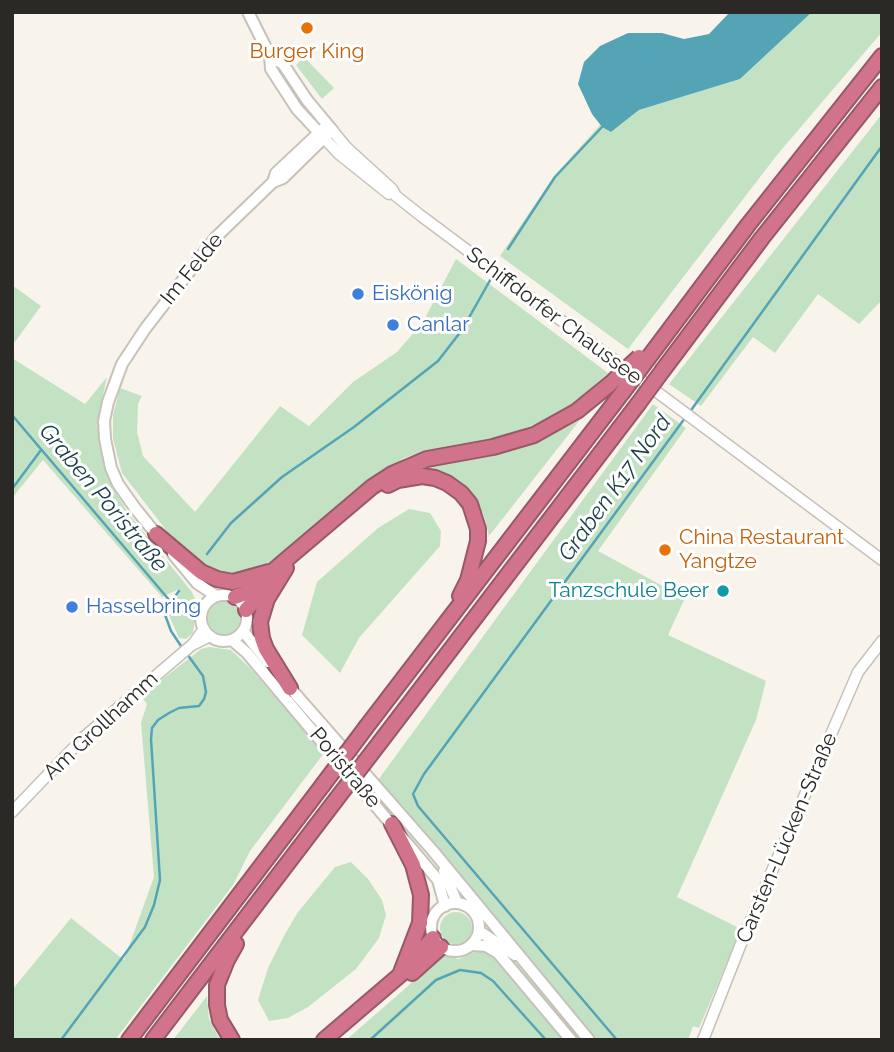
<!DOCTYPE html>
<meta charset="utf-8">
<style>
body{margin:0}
#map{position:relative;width:894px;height:1052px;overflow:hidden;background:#f9f4eb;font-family:Raleway,sans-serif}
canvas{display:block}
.frame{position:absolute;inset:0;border:14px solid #2a2925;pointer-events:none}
</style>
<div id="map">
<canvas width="894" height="1052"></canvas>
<div class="frame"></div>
</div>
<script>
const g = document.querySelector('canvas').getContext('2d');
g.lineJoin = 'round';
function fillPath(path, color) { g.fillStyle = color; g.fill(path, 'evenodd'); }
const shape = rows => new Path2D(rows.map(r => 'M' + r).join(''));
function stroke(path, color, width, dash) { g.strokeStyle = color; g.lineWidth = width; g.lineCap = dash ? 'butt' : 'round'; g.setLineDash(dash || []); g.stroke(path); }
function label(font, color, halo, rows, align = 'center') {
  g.font = font + ' Raleway,sans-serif'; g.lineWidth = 6; g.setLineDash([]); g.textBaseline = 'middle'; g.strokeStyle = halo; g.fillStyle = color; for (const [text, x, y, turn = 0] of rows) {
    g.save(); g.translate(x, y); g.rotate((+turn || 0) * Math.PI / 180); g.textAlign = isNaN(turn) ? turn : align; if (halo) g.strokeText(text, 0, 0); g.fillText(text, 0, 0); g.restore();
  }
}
fillPath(shape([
 [812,12,882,12,882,32,777,155,628,349,500,256,554,176,600,125,611,132,639,110,740,79],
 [304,57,334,88,322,99,296,65],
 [882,114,882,300,859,324,818,294,775,353,753,337,701,406,669,384],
 [456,259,608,373,568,408,545,421,490,440,426,451,404,458,350,494,284,552,257,570,232,575,217,574,206,568,176,543,122,473,113,439,113,415,120,388,142,396,138,404,137,432,143,456,195,512,280,406,309,426,353,382,397,352,423,322],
 [12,285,41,306,12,346],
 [12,358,85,404,107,377,98,418,98,439,104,466,113,488,129,514,192,592,197,604,193,633,186,639,179,638,168,613,171,604,180,593,177,590,162,597,43,460,12,498],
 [653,404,686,428,598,551,685,598,668,635,766,681,756,720,677,897,741,929,699,1028,693,1026,688,1040,594,1040,378,780],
 [580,420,489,536,484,516,472,494,451,477,426,468,496,453,540,441],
 [409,509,430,513,441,531,440,546,359,638,340,673,302,635,317,582,378,528],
 '208 618a16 16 0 1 1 32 0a16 16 0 1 1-32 0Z',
 [209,647,231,650,250,668,324,753,250,851,233,885,115,1040,12,1040,12,990,71,918,124,960,154,877,141,723,147,704,141,696,201,649],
 [351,862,368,879,382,900,386,915,379,938,356,969,308,1007,288,1018,269,1021,258,1000,268,968,285,934,298,912,335,867],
 '440 928a16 16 0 1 1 32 0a16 16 0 1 1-32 0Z',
 [499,948,517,964,582,1040,577,1040],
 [477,951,486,952,494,957,564,1040,346,1040,408,986,435,958,443,955,459,959],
 [207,996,209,1019,220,1040,173,1040]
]), '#c3e2c3');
fillPath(shape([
 [730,12,812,12,740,79,639,110,611,132,602,127,592,114,578,84,584,62,600,46,628,33,662,33,684,39,709,34]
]), '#55a4b6');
stroke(shape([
 [508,249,555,177,602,127],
 [689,413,882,146],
 [12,415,170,601],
 [12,489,41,450],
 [207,554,231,523,282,477,354,427,438,361,462,330,493,275],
 [179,591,164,612,171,631,183,649],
 [61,1040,145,927,154,905,160,880,151,739,152,728,158,720,169,713,179,708,199,706,204,699,206,692,203,676,187,654],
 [370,1040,436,980,460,970,481,973,493,981,546,1040],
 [617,1040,418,806,413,794,424,774,685,418]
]), '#55a4b6', 2.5);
const tertiary = shape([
 [332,130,346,147,392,189,396,196,420,215,882,560],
 [324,138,339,154,389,194],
 [194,644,210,636],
 [12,812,84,737,193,644,204,629],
 [703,1040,746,931,858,672,882,641]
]);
const secondary = shape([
 [248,12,270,56,271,69,297,109,324,138],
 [273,182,276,173,323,129],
 [160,539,135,508,118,484,111,468,105,439,104,421,108,402,122,364,145,329,216,237,273,182,283,178,332,130,307,100,283,64,270,56],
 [173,554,197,583,216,596],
 '201 618a23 23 0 1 1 46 0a23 23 0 1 1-46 0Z',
 [243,631,268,662],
 [232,640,247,653,438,880,445,906],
 [285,682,433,851,589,1040],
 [444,871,457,903],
 '431 927a24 24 0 1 1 48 0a24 24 0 1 1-48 0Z',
 [479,931,515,955],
 [472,945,486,946,498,953,571,1040]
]);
const motorway = shape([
 [649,357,748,225,882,56],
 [663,370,762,238,882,87],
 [388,485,398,480,422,476,435,478,447,483,461,493,470,504,478,529,478,541,468,580,460,596],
 [156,534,201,572,217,579,233,582,269,572],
 [286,568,267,599,260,622,262,638,266,649,290,688],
 [235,597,248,592,372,487,392,474,427,459,493,447,534,435,577,411,610,384],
 [246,610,268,586],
 [367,726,622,393],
 [381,741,638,404],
 [392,824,413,865,421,895,420,923,400,975],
 [412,973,441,947],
 [129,1040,322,786],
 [153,1040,335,801],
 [232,1040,220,1020,217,1005,217,985,227,960,236,944],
 [324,1040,400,975,433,938]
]);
stroke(tertiary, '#c6c2b9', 13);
stroke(secondary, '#c6c2b9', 14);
stroke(motorway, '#975967', 18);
stroke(tertiary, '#fff', 10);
stroke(secondary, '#fff', 10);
stroke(motorway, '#d1738a', 14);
const motorwayBridge = shape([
 [610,384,639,357],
 [622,393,649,357],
 [638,404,663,370],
 [322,786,367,726],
 [335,801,381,741]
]);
stroke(motorwayBridge, '#975967', 18, []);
stroke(motorwayBridge, '#d1738a', 14);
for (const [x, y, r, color] of [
 [307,28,7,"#e8710a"],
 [358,294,7,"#3f7fe0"],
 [393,325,7,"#3f7fe0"],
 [665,550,7,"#e8710a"],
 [723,591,7,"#0f9aa8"],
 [72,607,7,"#3f7fe0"]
]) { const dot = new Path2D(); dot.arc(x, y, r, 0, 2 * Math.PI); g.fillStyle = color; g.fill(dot); stroke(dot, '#fff', 2.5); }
label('21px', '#c56008', '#fff', [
 ["Burger King",307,52],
 ["China Restaurant",679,538,"left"],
 ["Yangtze",679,562,"left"]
]);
label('21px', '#2a2925', '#fff', [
 ["Im Felde",192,269,-51],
 ["Schiffdorfer Chaussee",554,316,37],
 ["Am Grollhamm",101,726,-43],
 ["Poristraße",345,768,50],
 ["Carsten-Lücken-Straße",787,838,-67]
]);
label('21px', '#366cbe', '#fff', [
 ["Eiskönig",372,294],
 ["Canlar",407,325],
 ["Hasselbring",86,607]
], 'left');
label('21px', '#0d838f', '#fff', [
 ["Tanzschule Beer",709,591]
], 'right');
label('italic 23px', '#193e47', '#fff', [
 ["Graben K17 Nord",615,488,-54],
 ["Graben Poristraße",103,498,50]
]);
</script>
